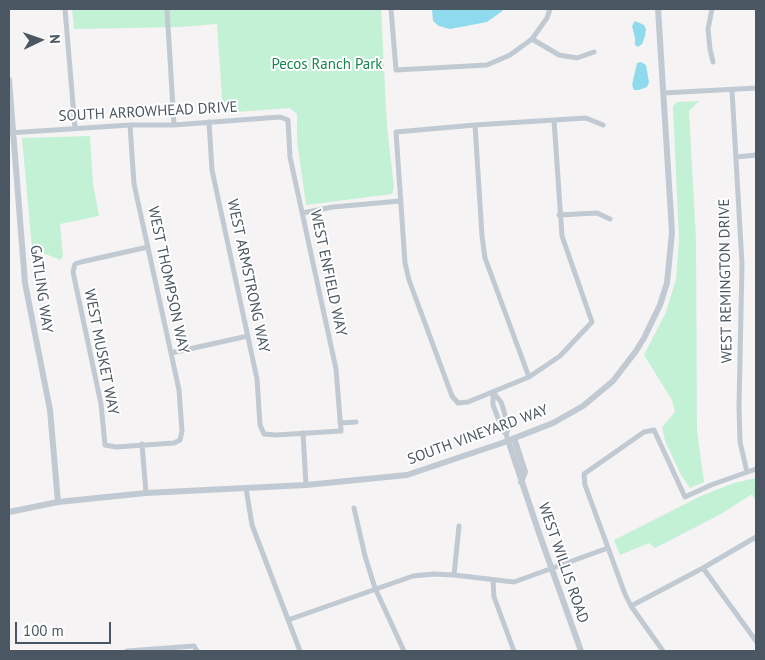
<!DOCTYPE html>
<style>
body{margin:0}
#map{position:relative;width:765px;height:660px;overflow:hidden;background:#f5f3f3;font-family:"PT Sans",sans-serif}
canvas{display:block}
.frame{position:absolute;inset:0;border:10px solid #4a5661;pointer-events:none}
.north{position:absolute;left:15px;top:15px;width:50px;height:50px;-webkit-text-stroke:4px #fff;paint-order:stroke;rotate:87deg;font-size:14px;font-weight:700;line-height:20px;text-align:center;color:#4a5661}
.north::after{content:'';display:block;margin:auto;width:18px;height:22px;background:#4a5661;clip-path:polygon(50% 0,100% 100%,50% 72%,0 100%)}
.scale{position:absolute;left:15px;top:622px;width:96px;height:22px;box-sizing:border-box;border:2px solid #4a5661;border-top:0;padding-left:6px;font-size:15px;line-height:18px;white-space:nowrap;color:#4a5661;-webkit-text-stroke:4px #fff;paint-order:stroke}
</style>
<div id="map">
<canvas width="765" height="660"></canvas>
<div class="frame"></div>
<div class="north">N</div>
<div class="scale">100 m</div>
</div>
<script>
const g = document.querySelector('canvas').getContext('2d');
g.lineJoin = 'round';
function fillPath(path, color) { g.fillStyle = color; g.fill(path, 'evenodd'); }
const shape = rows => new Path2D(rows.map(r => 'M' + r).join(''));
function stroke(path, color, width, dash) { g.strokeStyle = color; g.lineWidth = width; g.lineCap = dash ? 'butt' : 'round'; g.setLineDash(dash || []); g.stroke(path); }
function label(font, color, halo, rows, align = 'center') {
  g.font = font + ' "PT Sans",sans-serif'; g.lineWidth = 4; g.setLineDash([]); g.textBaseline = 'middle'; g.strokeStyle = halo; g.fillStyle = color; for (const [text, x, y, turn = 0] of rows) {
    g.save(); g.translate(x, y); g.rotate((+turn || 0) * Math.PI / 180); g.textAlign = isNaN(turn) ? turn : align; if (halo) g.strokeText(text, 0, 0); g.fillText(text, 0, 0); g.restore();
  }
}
fillPath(shape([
 [72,9,381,9,387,127,394,187,392,194,306,205,297,140,297,114,290,108,223,113,217,24,180,27,74,29],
 [699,101,689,111,696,240,697,431,704,482,690,488,681,475,665,441,662,427,675,412,672,400,644,355,666,312,676,279,679,240,673,106,677,102],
 [90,136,93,184,99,216,60,224,63,256,60,260,32,248,22,138],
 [756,478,756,501,752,494,721,514,655,548,649,543,620,555,614,540,701,496,734,483]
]), '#c3f1d5');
fillPath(shape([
 [432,9,504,9,501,12,487,22,450,29,439,26,433,21],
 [635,21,644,25,646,29,645,36,642,44,638,47,635,45,635,38,632,26],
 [641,62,646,65,649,82,647,87,639,90,634,90,632,85,637,63]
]), '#90daee');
stroke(shape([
 [65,9,75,128],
 [167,9,174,125],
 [391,9,396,70,487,65,510,55,532,39,547,18,550,9],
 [712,9,708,29,710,49,713,62],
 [532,39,559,55,577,58,594,52],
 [732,90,742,264,739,407,740,442,747,472],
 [664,93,756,88],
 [554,120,562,236,592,322,560,356,529,377,468,402,458,403,452,396,409,280,405,263,396,132,475,125,554,120,586,118,603,125],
 [130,125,134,184,171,353,179,390,182,431,180,440,174,443,116,447,105,445,101,404,73,272,75,264,81,262,148,247],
 [475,125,482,236,485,258,529,377],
 [9,133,130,125,174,125,280,117,288,120,290,157,336,369,341,431,276,435,264,434,260,425,257,379,212,170,209,122],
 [736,157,756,155],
 [302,213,333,207,400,201],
 [559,215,597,213,610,219],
 [171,353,248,336],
 [493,392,501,402,504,411,508,430,506,434,508,440],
 [493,393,493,405,503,431,506,434],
 [340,423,356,422],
 [303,433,306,485],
 [142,444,146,493],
 [246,488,252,525,300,651],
 [354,508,365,556,375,588,404,651],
 [703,568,756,641],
 [454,575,459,526],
 [493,580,494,597,514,651],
 [631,606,703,568,756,537],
 [288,620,413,576,433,574,454,575,514,582,608,548],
 [127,651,194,646,197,651],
 [663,651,631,606,625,594,585,485,584,474,644,432,654,430,685,497,711,485,756,469]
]), '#c1cad2', 5);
stroke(shape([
 [9,80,25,283,50,410,58,502],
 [514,438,525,472,521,482],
 [508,440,539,533,581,651],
 [9,512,58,502,146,493,306,485,407,475,502,443,553,423,583,406,613,381,636,351,644,338,660,305,667,283,672,232,658,9]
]), '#c1cad2', 6);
label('15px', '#17864f', '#fff', [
 ["Pecos Ranch Park",327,65]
]);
label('15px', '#4a5661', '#fff', [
 ["SOUTH ARROWHEAD DRIVE",148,112,-3],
 ["WEST ENFIELD WAY",328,273,78],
 ["WEST ARMSTRONG WAY",248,276,78],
 ["WEST THOMPSON WAY",168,280,78],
 ["WEST REMINGTON DRIVE",726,281,-91],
 ["GATLING WAY",41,289,82],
 ["WEST MUSKET WAY",101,352,79],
 ["SOUTH VINEYARD WAY",478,435,-20],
 ["WEST WILLIS ROAD",563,563,71]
]);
</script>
